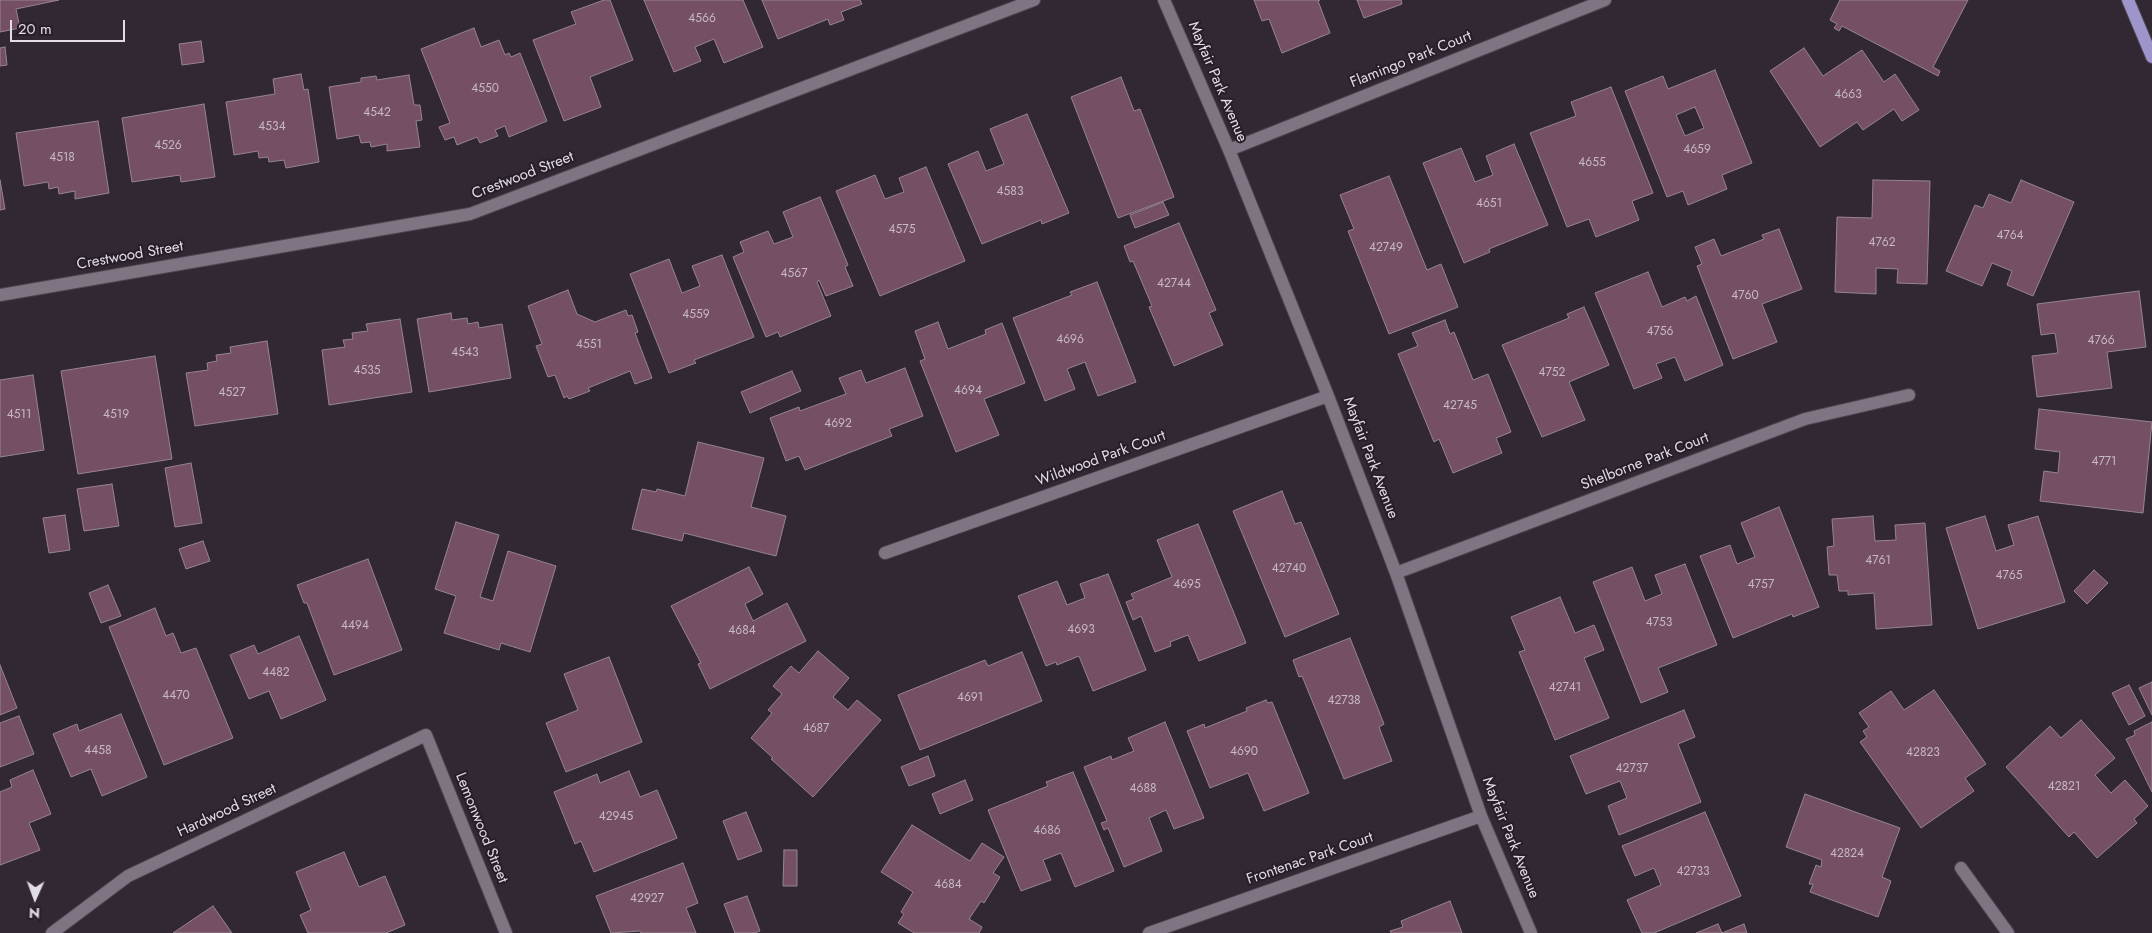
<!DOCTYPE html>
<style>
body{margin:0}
#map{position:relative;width:2152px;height:933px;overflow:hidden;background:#312834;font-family:Jost,sans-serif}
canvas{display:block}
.north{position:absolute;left:10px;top:873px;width:50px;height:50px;-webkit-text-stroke:4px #271e2a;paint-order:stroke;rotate:182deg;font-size:14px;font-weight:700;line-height:20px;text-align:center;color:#e2dce4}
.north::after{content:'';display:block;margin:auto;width:18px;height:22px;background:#e2dce4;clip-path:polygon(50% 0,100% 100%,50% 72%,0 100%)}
.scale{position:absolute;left:10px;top:20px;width:115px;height:22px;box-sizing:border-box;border:2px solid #e2dce4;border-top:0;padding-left:6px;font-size:15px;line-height:18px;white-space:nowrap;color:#e2dce4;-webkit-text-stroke:4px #271e2a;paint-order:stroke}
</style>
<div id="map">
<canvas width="2152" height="933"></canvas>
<div class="north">N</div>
<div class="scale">20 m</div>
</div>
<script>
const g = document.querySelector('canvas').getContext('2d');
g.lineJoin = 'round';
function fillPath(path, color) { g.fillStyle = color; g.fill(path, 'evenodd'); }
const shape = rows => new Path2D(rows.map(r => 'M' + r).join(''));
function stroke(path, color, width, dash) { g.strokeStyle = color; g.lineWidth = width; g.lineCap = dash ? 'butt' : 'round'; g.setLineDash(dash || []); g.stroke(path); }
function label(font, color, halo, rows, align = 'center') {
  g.font = font + ' Jost,sans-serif'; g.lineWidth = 4; g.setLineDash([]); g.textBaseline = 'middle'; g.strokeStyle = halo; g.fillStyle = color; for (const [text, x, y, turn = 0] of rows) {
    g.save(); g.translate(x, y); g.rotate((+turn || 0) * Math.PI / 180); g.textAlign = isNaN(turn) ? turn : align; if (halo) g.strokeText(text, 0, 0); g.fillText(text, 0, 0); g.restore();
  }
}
const building = shape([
 [0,0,59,0,16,9,20,28,0,32,0,0],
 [604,0,610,0,633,60,590,77,601,107,564,121,533,40,576,24,571,12,604,0],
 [644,0,743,0,763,47,724,63,714,39,695,47,701,61,674,72,644,0],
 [762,0,860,0,862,4,841,12,844,20,830,25,828,19,778,39,762,0],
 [1254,0,1320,0,1318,1,1330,33,1282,53,1269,19,1262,21,1254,0],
 [1357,0,1401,0,1402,4,1364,18,1357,0],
 [1840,0,1968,0,1933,67,1940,71,1938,76,1842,26,1839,31,1834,28,1837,24,1830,20,1840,0],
 [474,28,481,47,499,40,505,55,509,53,511,57,520,53,547,121,509,137,505,126,495,130,498,136,480,143,477,137,457,145,454,137,445,140,439,127,450,123,421,49,474,28],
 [201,41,204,62,182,65,179,44,201,41],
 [5,47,7,65,0,66,0,48,5,47],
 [1804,48,1823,76,1862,50,1884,82,1895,74,1919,110,1902,121,1894,109,1863,130,1857,122,1820,147,1770,71,1804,48],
 [1715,70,1752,163,1722,175,1727,189,1688,205,1683,191,1667,197,1625,91,1663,76,1668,89,1715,70],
 [1695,107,1704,128,1685,136,1676,115,1695,107],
 [301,74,304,90,308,89,319,162,286,168,284,160,269,162,268,157,259,158,258,151,234,155,226,102,275,94,273,79,301,74],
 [409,75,414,105,420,105,422,120,416,121,420,147,387,151,387,144,371,147,370,142,361,143,359,135,337,139,329,87,361,82,361,78,376,76,377,80,409,75],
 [1121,77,1134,111,1140,109,1174,197,1118,218,1071,97,1121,77],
 [1611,87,1653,193,1632,201,1639,220,1596,237,1589,219,1567,227,1530,133,1576,116,1571,102,1611,87],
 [204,104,215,177,181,182,180,175,132,182,122,118,204,104],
 [1027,114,1069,213,1042,224,1041,220,982,244,948,164,978,151,986,171,1004,164,990,129,1027,114],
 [98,121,109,193,75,199,75,191,59,194,58,187,49,189,48,182,24,186,16,133,98,121],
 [1514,144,1548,225,1489,249,1490,252,1464,263,1423,163,1461,148,1475,182,1493,175,1486,156,1514,144],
 [926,167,965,261,880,296,836,191,875,175,885,199,904,192,899,178,926,167],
 [1389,176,1427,270,1441,264,1458,307,1389,334,1348,231,1354,229,1340,195,1389,176],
 [0,180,5,209,0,210,0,180],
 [1873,180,1930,181,1927,284,1897,283,1898,269,1876,268,1876,294,1835,292,1837,217,1872,218,1873,180],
 [2021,180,2074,202,2033,296,2007,285,2012,271,1992,263,1982,286,1946,271,1975,205,1983,208,1989,194,2011,203,2021,180],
 [820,197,848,265,845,267,853,286,826,296,819,280,817,282,831,316,780,337,778,332,766,337,733,257,744,252,740,242,768,231,774,244,793,237,783,212,820,197],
 [1163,202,1169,215,1135,228,1130,215,1163,202],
 [1179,223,1216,310,1209,313,1223,345,1174,366,1149,307,1152,306,1133,261,1130,262,1124,246,1179,223],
 [1779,229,1802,289,1762,304,1777,342,1733,359,1697,266,1702,264,1695,247,1714,239,1721,256,1764,239,1762,235,1779,229],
 [722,255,754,337,694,360,696,363,669,373,630,274,669,259,682,293,700,286,692,266,722,255],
 [1648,272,1662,307,1685,297,1687,301,1696,296,1723,365,1685,381,1675,357,1656,364,1662,378,1634,389,1595,293,1648,272],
 [1097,282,1136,382,1098,396,1085,362,1067,369,1075,389,1045,401,1013,318,1072,295,1070,292,1097,282],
 [568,290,577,314,595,322,626,310,628,316,632,315,638,332,635,333,652,378,635,384,630,371,588,388,590,391,569,399,567,396,564,398,555,375,548,377,536,346,542,344,528,306,568,290],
 [2139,291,2146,347,2107,352,2112,388,2037,397,2032,356,2058,353,2055,333,2041,335,2037,304,2139,291],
 [1584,307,1609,365,1569,382,1585,420,1542,437,1502,345,1569,318,1567,314,1584,307],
 [451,313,452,320,467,318,468,324,478,322,479,328,502,324,511,378,429,392,417,319,451,313],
 [400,319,412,392,329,405,322,350,345,347,343,340,353,339,352,333,368,331,366,324,400,319],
 [1445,320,1450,334,1454,332,1473,380,1488,374,1511,432,1496,438,1502,453,1453,473,1439,439,1434,442,1398,354,1418,346,1412,333,1445,320],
 [938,322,948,349,986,334,985,330,1002,323,1025,383,984,399,999,435,956,452,920,361,925,359,915,331,938,322],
 [267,341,278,414,195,426,186,373,208,370,207,363,217,361,216,355,231,353,230,347,267,341],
 [155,356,172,459,78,474,61,371,155,356],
 [905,368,923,416,889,429,892,436,805,470,799,456,786,461,770,418,799,407,800,411,846,394,839,378,861,370,866,383,905,368],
 [792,371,801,391,750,413,741,392,792,371],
 [33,375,44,450,0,457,0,380,33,375],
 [2039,409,2152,422,2143,513,2040,501,2044,471,2058,473,2060,452,2035,449,2039,409],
 [698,442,764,458,751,507,786,516,776,556,684,533,682,541,632,529,642,489,656,492,657,489,685,496,698,442],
 [191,463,202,523,175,527,165,468,191,463],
 [112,484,119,526,84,531,77,489,112,484],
 [1282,491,1295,524,1301,522,1339,614,1285,637,1233,511,1282,491],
 [1779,507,1819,607,1793,617,1792,614,1733,638,1700,556,1730,545,1737,564,1755,557,1741,523,1779,507],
 [65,515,70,550,49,553,43,518,65,515],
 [1873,516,1875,541,1896,540,1895,525,1925,523,1932,625,1876,629,1874,593,1848,595,1848,591,1839,591,1837,575,1829,575,1827,547,1834,546,1832,519,1873,516],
 [1985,516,1996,551,2014,545,2008,525,2038,516,2065,602,1978,629,1946,528,1985,516],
 [456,522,499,535,480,597,493,601,508,551,556,566,530,652,501,643,499,650,444,633,456,596,435,589,456,522],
 [1198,524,1246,643,1199,661,1188,635,1170,642,1171,646,1155,652,1141,616,1133,620,1126,602,1134,599,1131,594,1172,577,1157,540,1198,524],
 [203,541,210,561,186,569,179,549,203,541],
 [368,559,402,650,334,675,307,603,304,603,297,585,368,559],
 [1685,564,1717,645,1658,668,1668,692,1641,703,1593,582,1632,567,1645,601,1662,594,1655,575,1685,564],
 [749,567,763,594,745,604,753,621,787,603,806,641,710,689,698,664,701,663,671,606,749,567],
 [2094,570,2108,583,2087,604,2074,591,2094,570],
 [1108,574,1146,670,1093,691,1079,656,1057,665,1056,662,1046,666,1018,596,1057,581,1067,605,1085,598,1080,584,1108,574],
 [108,585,121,616,101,623,89,593,108,585],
 [1560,597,1575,633,1594,625,1604,650,1584,658,1609,718,1555,740,1519,652,1525,650,1511,617,1560,597],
 [155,608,166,636,173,633,181,653,196,648,233,738,164,765,109,627,155,608],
 [299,636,326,700,281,719,269,691,249,699,230,655,254,645,258,654,299,636],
 [1350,638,1384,724,1379,727,1392,761,1344,779,1302,676,1299,677,1293,660,1350,638],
 [818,651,849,678,833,697,848,710,857,700,881,720,813,797,771,759,773,758,751,738,772,713,768,710,782,694,773,686,791,666,799,673,818,651],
 [1022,652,1042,701,920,750,898,695,985,660,988,666,1022,652],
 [609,657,642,742,566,772,546,723,578,710,564,674,609,657],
 [0,665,17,708,0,715,0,665],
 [2152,682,2152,715,2139,688,2152,682],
 [2129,685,2145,716,2129,725,2112,693,2129,685],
 [1934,690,1986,764,1965,778,1974,791,1921,828,1860,742,1867,737,1863,731,1869,727,1859,713,1891,691,1904,710,1934,690],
 [1266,700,1268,703,1272,702,1309,793,1264,811,1248,773,1210,788,1187,731,1204,724,1205,728,1247,711,1246,708,1266,700],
 [1684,710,1695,737,1678,744,1701,802,1619,835,1608,806,1627,798,1620,781,1586,794,1570,756,1684,710],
 [121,714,147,777,102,796,91,769,71,777,53,734,77,724,79,731,121,714],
 [19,716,34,754,0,767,0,723,19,716],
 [2081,720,2115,758,2095,775,2111,793,2125,780,2148,806,2134,819,2137,823,2097,858,2074,832,2069,837,2006,767,2050,726,2061,738,2081,720],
 [1165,722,1204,818,1174,829,1166,810,1149,818,1162,851,1124,867,1108,828,1104,830,1101,823,1107,821,1084,767,1111,756,1112,760,1134,751,1128,738,1165,722],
 [2152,722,2152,792,2126,739,2135,735,2134,731,2152,722],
 [928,756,935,776,909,786,901,767,928,756],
 [33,770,51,814,29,823,40,850,0,865,0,792,12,787,10,780,33,770],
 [629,771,640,797,657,790,677,838,594,872,581,841,575,844,554,792,597,774,600,783,629,771],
 [1073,772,1114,871,1075,887,1061,853,1043,860,1051,880,1021,891,988,810,1048,786,1046,782,1073,772],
 [965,780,973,800,940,814,932,794,965,780],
 [1805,794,1900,828,1882,877,1891,881,1878,917,1810,892,1813,884,1809,884,1816,865,1821,867,1822,860,1786,847,1805,794],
 [746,812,762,851,738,860,723,821,746,812],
 [1705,812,1741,896,1654,933,1642,933,1627,900,1661,885,1654,868,1635,876,1622,846,1705,812],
 [912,825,970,861,982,843,1004,857,993,873,1000,877,984,903,981,901,969,919,982,927,979,933,914,933,898,923,904,914,901,912,913,892,881,872,912,825],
 [784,850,797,850,797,886,783,886,784,850],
 [344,852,359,887,385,876,405,925,386,933,308,933,300,915,311,910,296,872,344,852],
 [683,863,698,903,686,908,696,933,641,933,640,931,611,933,596,896,683,863],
 [747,896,760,931,755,933,735,933,724,904,747,896],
 [1450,901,1462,933,1391,933,1390,931,1403,927,1401,921,1450,901],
 [213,906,232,933,173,933,213,906],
 [1718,924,1722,933,1696,933,1718,924],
 [1744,924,1747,933,1722,933,1744,924]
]);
fillPath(building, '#755064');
stroke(building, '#96858e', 1);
const minor = shape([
 [1164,0,1229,150,1328,396,1396,573,1481,816,1531,933],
 [1229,150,1605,0],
 [0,295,470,214,1034,0],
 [885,553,1328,396],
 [1396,573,1805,419,1909,395],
 [1961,868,2008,933],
 [52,933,128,876,426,735,506,933],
 [1149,933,1481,816]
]);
const major = shape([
 [2128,0,2152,57]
]);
stroke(minor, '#4d464f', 14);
stroke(major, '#4d464f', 14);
stroke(minor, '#7e7482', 12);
stroke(major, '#9e95cb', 12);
label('12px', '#c7b9c4', null, [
 ["4566",702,19],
 ["4550",485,89],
 ["4663",1848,95],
 ["4542",377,113],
 ["4534",272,127],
 ["4526",168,146],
 ["4659",1697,150],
 ["4518",62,158],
 ["4655",1592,163],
 ["4583",1010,192],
 ["4651",1489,204],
 ["4575",902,230],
 ["4764",2010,236],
 ["4762",1882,243],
 ["42749",1386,248],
 ["4567",794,274],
 ["42744",1174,284],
 ["4760",1745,296],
 ["4559",696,315],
 ["4756",1660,332],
 ["4696",1070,340],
 ["4766",2101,341],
 ["4551",589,345],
 ["4543",465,353],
 ["4535",367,371],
 ["4752",1552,373],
 ["4694",968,391],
 ["4527",232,393],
 ["42745",1460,406],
 ["4511",19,415],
 ["4519",116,415],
 ["4692",838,424],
 ["4771",2104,462],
 ["4761",1878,561],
 ["42740",1289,569],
 ["4765",2009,576],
 ["4695",1187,585],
 ["4757",1761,585],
 ["4753",1659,623],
 ["4494",355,626],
 ["4693",1081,630],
 ["4684",742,631],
 ["4482",276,673],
 ["42741",1565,688],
 ["4470",176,696],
 ["4691",970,698],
 ["42738",1344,701],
 ["4687",816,729],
 ["4458",98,751],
 ["4690",1244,752],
 ["42823",1923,753],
 ["42737",1632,769],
 ["42821",2064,787],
 ["4688",1143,789],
 ["42945",616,817],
 ["4686",1047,831],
 ["42824",1847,854],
 ["42733",1693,872],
 ["4684",948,885],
 ["42927",647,899]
]);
label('15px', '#e2dce4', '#271e2a', [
 ["Flamingo Park Court",1411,60,-22],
 ["Mayfair Park Avenue",1217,82,67],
 ["Crestwood Street",523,176,-21],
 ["Crestwood Street",130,256,-10],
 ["Mayfair Park Avenue",1370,458,69],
 ["Wildwood Park Court",1101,459,-20],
 ["Shelborne Park Court",1645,462,-21],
 ["Hardwood Street",227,811,-25],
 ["Lemonwood Street",481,828,68],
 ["Mayfair Park Avenue",1510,838,68],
 ["Frontenac Park Court",1310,859,-19]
]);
</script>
